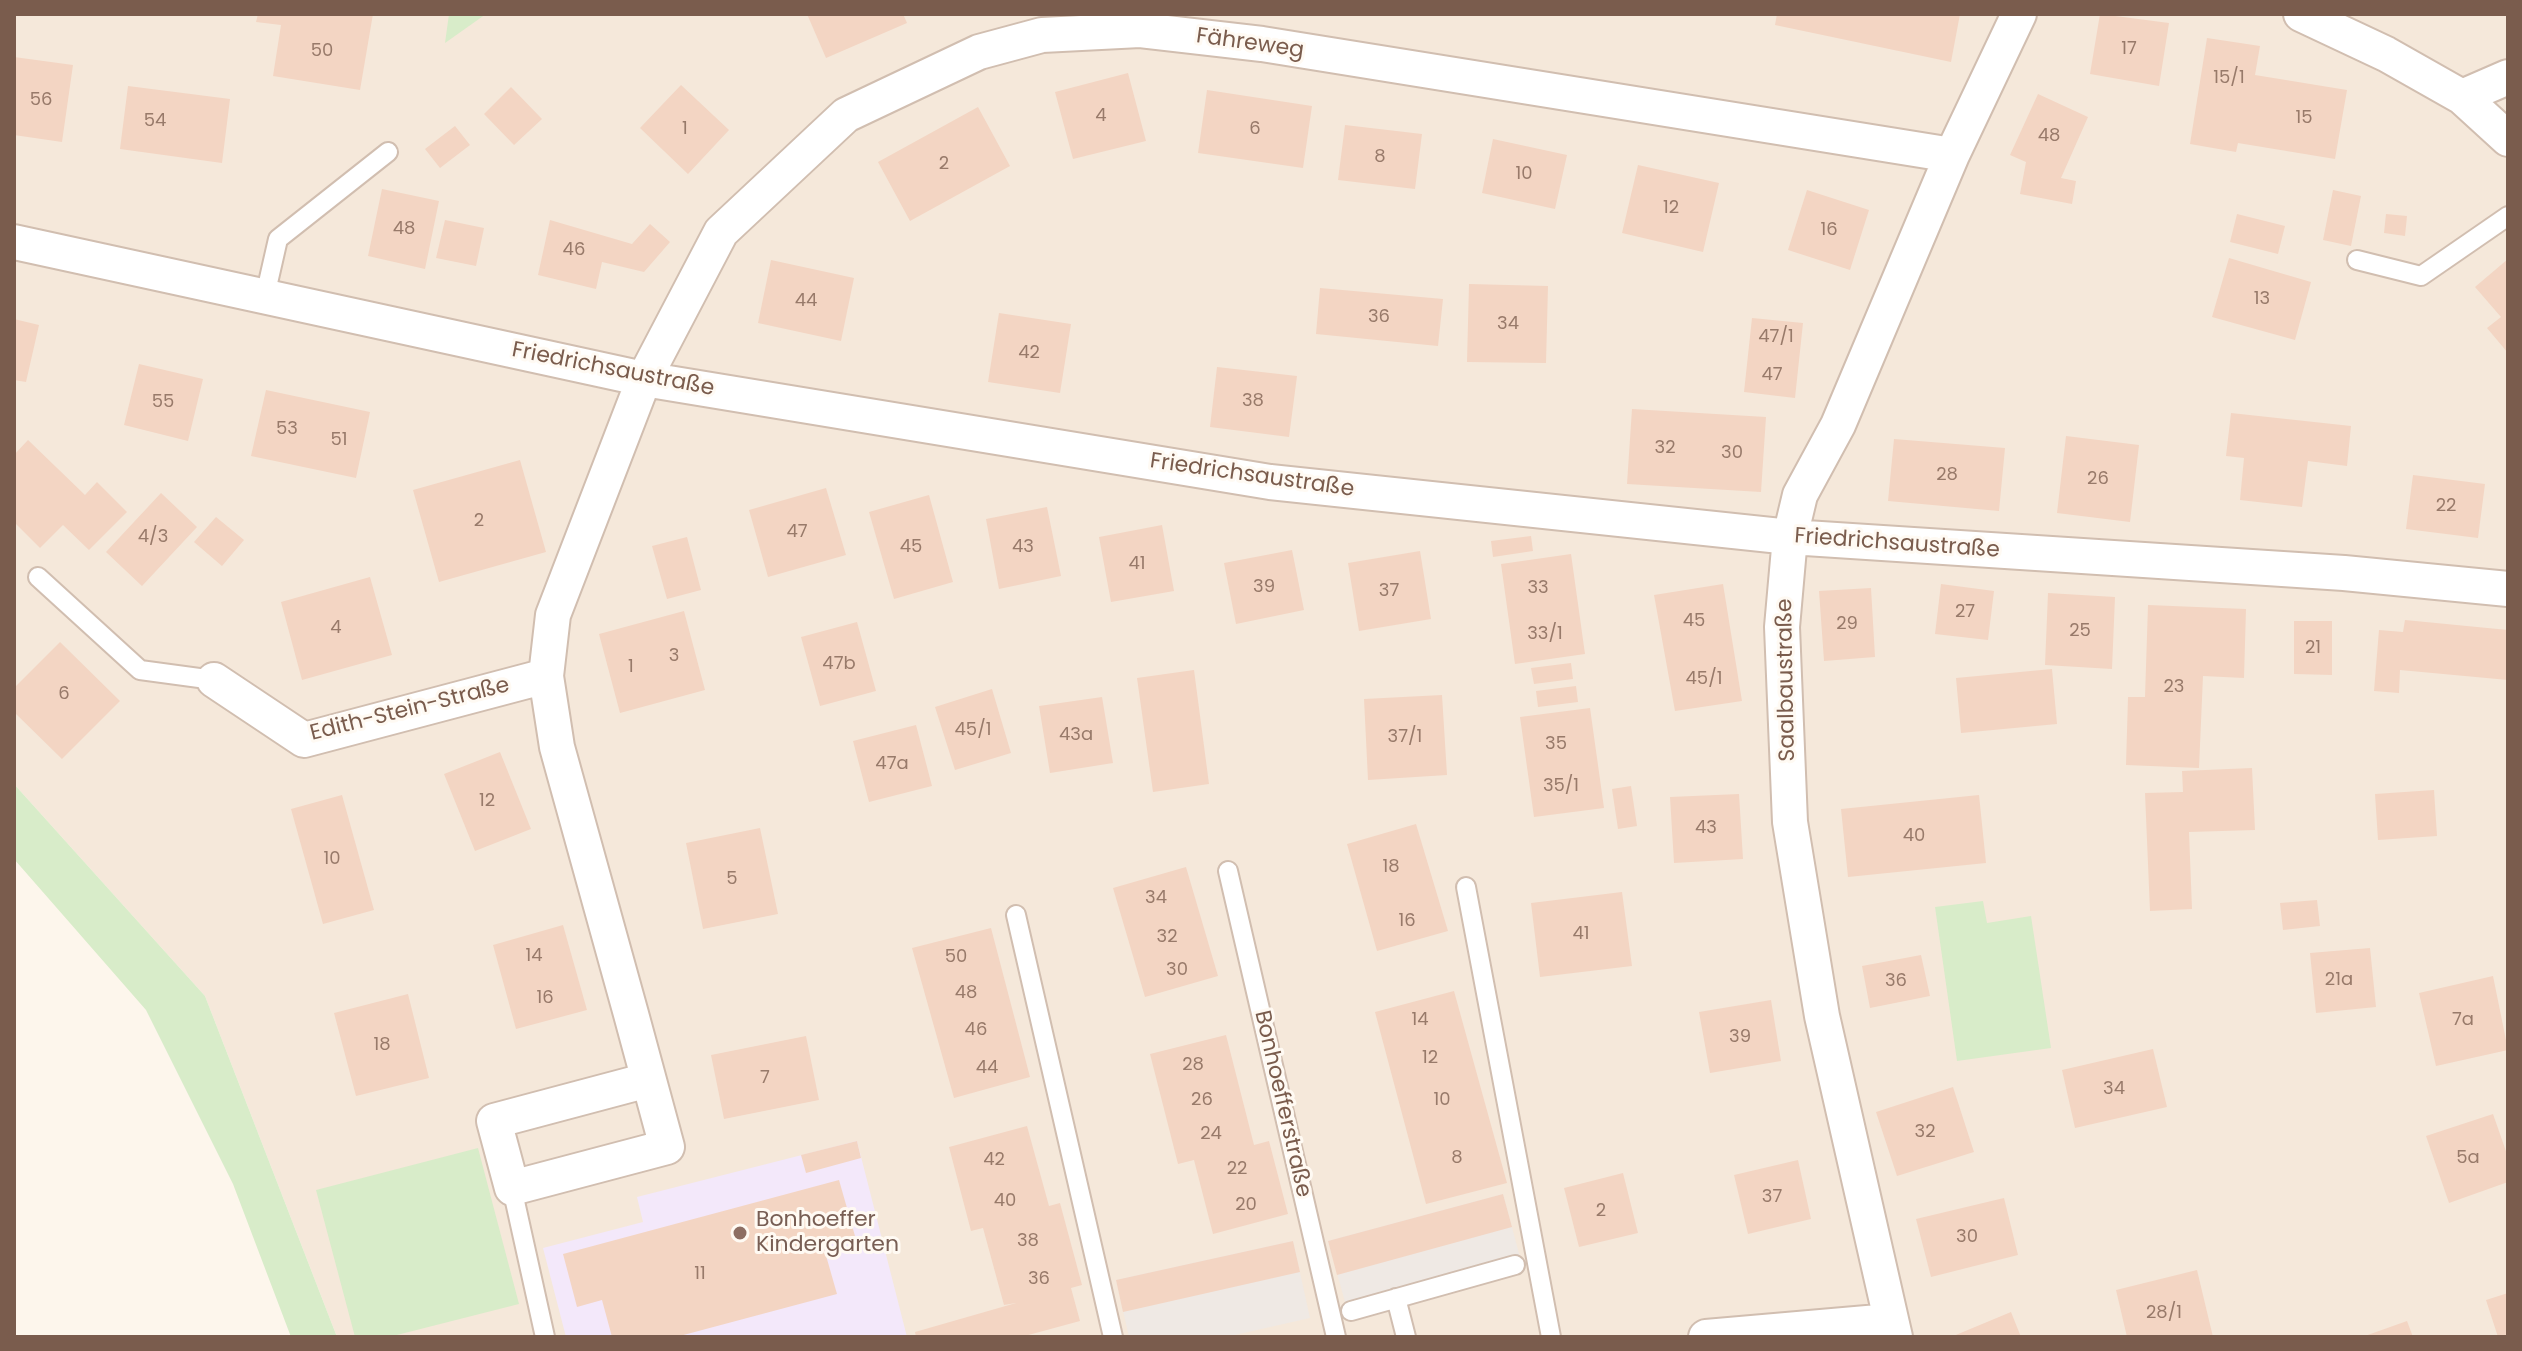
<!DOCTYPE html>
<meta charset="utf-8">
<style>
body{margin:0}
#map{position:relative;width:2522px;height:1351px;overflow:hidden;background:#fdf6ec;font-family:Poppins,sans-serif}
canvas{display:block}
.frame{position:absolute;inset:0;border:16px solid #7a5c4d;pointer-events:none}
</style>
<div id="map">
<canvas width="2522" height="1351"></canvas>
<div class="frame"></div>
</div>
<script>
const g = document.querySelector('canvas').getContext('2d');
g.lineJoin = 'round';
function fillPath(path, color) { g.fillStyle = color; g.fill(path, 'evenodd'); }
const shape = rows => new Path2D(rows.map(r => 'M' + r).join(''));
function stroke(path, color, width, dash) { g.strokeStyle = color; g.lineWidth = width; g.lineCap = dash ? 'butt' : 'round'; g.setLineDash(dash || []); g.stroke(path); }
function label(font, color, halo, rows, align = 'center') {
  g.font = font + ' Poppins,sans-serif'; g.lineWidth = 6; g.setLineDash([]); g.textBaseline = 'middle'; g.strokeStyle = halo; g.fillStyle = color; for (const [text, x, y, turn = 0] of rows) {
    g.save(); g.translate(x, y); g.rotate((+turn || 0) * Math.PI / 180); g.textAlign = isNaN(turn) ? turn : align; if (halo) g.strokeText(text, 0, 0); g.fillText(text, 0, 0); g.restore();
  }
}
fillPath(shape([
 [14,14,2508,14,2508,1337,337,1337,205,996,14,784]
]), '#f5e8da');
fillPath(shape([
 [1503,1194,1524,1272,1350,1320,1328,1241],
 [1293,1241,1310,1318,1226,1337,1129,1337,1116,1280]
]), '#efe9e4');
fillPath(shape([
 [857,1141,907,1337,566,1337,543,1248,643,1222,637,1197]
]), '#f3e8fa');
fillPath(shape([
 [449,14,486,14,445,43],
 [14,784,205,996,337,1337,291,1337,233,1184,146,1010,14,859],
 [1983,901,1987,923,2031,916,2051,1048,1957,1061,1935,907],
 [478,1148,519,1304,389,1337,355,1337,316,1190]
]), '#d8ecc9');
fillPath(shape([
 [258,14,373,14,360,90,273,76,281,25,256,22],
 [807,14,903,14,907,23,826,58],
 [1777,14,1960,14,1951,62,1775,25],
 [2100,14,2169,23,2159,86,2090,74],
 [2207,38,2260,46,2255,75,2347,90,2335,159,2238,143,2236,152,2190,144],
 [14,57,73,65,62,142,14,135],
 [1128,73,1146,141,1073,159,1055,92],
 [681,85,729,130,688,174,640,128],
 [128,86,230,99,222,163,120,149],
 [511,87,542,119,514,145,484,114],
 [1207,90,1312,106,1303,168,1198,153],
 [2038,94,2088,117,2061,178,2076,181,2072,204,2020,194,2026,162,2010,155],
 [978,107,1010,166,910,221,878,162],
 [1345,125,1422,134,1415,189,1338,180],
 [455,126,470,145,440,168,425,149],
 [1493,139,1567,155,1555,209,1482,193],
 [1638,165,1719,183,1703,252,1622,233],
 [382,189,439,201,425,269,368,256],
 [1807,190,1869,210,1850,270,1788,250],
 [2333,190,2361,196,2351,246,2323,240],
 [2237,214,2285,226,2278,254,2230,242],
 [2386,214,2407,216,2405,236,2384,233],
 [445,220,484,228,476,266,436,258],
 [550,220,632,244,650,224,670,242,644,272,602,262,596,289,538,275],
 [2229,258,2311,282,2295,340,2212,317],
 [2508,259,2508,353,2487,328,2501,317,2475,287],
 [771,260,854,278,841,341,758,323],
 [1469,284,1548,286,1546,363,1467,362],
 [1320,288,1443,299,1438,346,1316,334],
 [999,313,1071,324,1060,393,988,382],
 [1752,318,1803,323,1795,398,1744,392],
 [14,319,39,325,26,382,14,380],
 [139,364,203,379,188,441,124,425],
 [1217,367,1297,376,1289,437,1210,427],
 [266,390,370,412,356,478,251,456],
 [1632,409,1766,417,1761,492,1627,484],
 [2231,413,2351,426,2347,466,2308,461,2302,507,2240,500,2244,458,2226,456],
 [2066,436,2139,445,2130,522,2057,513],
 [1894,439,2005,448,1999,511,1888,501],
 [28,440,85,495,97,482,127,512,89,550,63,525,40,548,14,522,14,455],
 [520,460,546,552,439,582,413,490],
 [2413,475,2485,484,2478,538,2406,529],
 [826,488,846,555,768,577,749,510],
 [161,493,197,527,142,586,106,552],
 [929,495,953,582,894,599,869,512],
 [1047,507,1061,576,999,589,986,519],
 [216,517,244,540,222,566,194,542],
 [1162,525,1174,591,1111,602,1099,537],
 [1531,536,1533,551,1493,557,1491,541],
 [687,537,701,590,667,599,652,546],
 [1292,550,1304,610,1236,624,1224,563],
 [1420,551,1431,619,1359,631,1348,563],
 [1571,554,1585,654,1515,664,1501,564],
 [370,577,392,655,302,680,281,602],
 [1723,584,1742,701,1675,711,1654,595],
 [1941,584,1994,591,1988,640,1935,634],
 [1871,588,1875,657,1824,661,1819,591],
 [2048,593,2115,597,2112,669,2045,665],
 [2148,605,2246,609,2244,678,2203,676,2199,768,2126,765,2128,697,2145,697],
 [684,611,705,690,620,713,599,634],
 [2405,620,2508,630,2508,680,2400,670,2399,693,2374,691,2379,630,2403,632],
 [2294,621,2332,621,2332,675,2294,674],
 [857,622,876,691,820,706,801,637],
 [60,642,120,701,62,759,14,712,14,688],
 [1571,663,1573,679,1534,684,1531,668],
 [2052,669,2057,724,1961,733,1956,678],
 [1194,670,1209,784,1153,792,1137,678],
 [1576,686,1578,702,1538,707,1536,691],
 [992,689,1011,753,955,770,935,707],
 [1442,695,1447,775,1368,780,1364,699],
 [1102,697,1113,763,1050,773,1039,706],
 [1590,708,1604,808,1534,817,1520,717],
 [916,725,932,786,869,802,853,741],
 [500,752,531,829,475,851,444,774],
 [2252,768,2255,830,2189,832,2192,909,2150,911,2145,793,2183,792,2182,771],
 [1631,786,1637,826,1618,829,1612,789],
 [2434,790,2437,836,2378,840,2375,794],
 [1739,794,1743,859,1674,863,1670,797],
 [342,795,374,910,323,924,291,809],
 [1979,795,1986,863,1848,877,1841,809],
 [1416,824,1448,931,1377,951,1347,844],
 [760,828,778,914,703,929,686,843],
 [1186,867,1218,976,1145,997,1113,888],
 [1622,892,1632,966,1540,977,1531,903],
 [2317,900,2320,926,2283,930,2280,903],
 [563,925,587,1010,516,1029,493,945],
 [991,928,1030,1077,954,1098,912,948],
 [2370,948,2376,1007,2316,1013,2310,953],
 [1921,955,1930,996,1870,1008,1862,966],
 [2493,976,2508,1050,2436,1066,2419,993],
 [1454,991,1507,1183,1426,1204,1375,1012],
 [408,994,429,1078,356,1096,334,1013],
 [1771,1000,1781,1061,1710,1073,1699,1012],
 [1226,1035,1254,1145,1269,1141,1288,1214,1213,1234,1194,1160,1178,1164,1150,1054],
 [806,1036,819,1100,724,1119,711,1055],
 [2153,1049,2167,1107,2075,1128,2062,1070],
 [1953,1087,1974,1152,1897,1176,1876,1112],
 [2493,1114,2508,1157,2508,1182,2449,1203,2426,1136],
 [1027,1126,1049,1206,1060,1203,1082,1285,1071,1288,1080,1321,1021,1337,916,1337,915,1332,1016,1303,1004,1305,983,1228,971,1231,949,1147],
 [857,1141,861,1158,806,1173,801,1155],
 [1798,1160,1811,1219,1748,1234,1734,1175],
 [1623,1173,1638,1233,1579,1247,1564,1188],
 [839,1180,855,1236,823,1245,837,1294,676,1337,612,1337,602,1300,577,1307,563,1254],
 [1503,1194,1512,1227,1337,1275,1328,1241],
 [2004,1198,2018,1255,1931,1277,1916,1219],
 [1293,1241,1300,1272,1123,1312,1116,1280],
 [2197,1270,2213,1337,2127,1337,2116,1290],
 [2508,1293,2508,1337,2498,1337,2486,1300],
 [2011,1312,2021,1337,1951,1337],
 [2407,1321,2413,1337,2362,1337]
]), '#f3d5c3');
const lane = shape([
 [2357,260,2421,276,2508,216],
 [265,296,278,239,388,152],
 [38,577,140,670,214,680],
 [1228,871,1336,1337],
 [1466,887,1551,1337],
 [1016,915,1113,1337],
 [512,1188,545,1337],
 [1396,1298,1406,1337],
 [1351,1311,1515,1265]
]);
const street = shape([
 [2301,14,2386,54,2462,97,2508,139],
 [2462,97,2508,77],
 [14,242,644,379,1270,482,1790,537,2344,573,2508,589],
 [214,680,304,740,546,676],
 [648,1080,494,1121,512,1188,667,1147,631,1014,557,747,546,676,553,615,644,379,721,232,846,115,979,52,1042,35,1140,30,1262,44,1952,155],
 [1706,1337,1890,1321],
 [1895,1337,1822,1016,1790,822,1782,627,1790,537,1800,495,1838,425,1952,155,2019,14]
]);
stroke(lane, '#d1beb0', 22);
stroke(street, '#d1beb0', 38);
stroke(lane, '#fff', 18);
stroke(street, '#fff', 34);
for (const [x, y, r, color] of [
 [740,1233,8,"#8d6e63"]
]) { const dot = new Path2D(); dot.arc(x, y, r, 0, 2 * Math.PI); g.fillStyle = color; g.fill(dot); stroke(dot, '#fffaf3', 3); }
label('18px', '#987a6a', null, [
 ["17",2129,49],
 ["50",322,51],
 ["15/1",2229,78],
 ["56",41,100],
 ["4",1101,116],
 ["15",2304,118],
 ["54",155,121],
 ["1",685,129],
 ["6",1255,129],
 ["48",2049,136],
 ["8",1380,157],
 ["2",944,164],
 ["10",1524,174],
 ["12",1671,208],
 ["48",404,229],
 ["16",1829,230],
 ["46",574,250],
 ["13",2262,299],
 ["44",806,301],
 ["36",1379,317],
 ["34",1508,324],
 ["47/1",1776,337],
 ["42",1029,353],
 ["47",1772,375],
 ["38",1253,401],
 ["55",163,402],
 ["53",287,429],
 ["51",339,440],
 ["32",1665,448],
 ["30",1732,453],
 ["28",1947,475],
 ["26",2098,479],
 ["22",2446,506],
 ["2",479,521],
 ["47",797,532],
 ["4/3",153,537],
 ["45",911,547],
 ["43",1023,547],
 ["41",1137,564],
 ["39",1264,587],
 ["33",1538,588],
 ["37",1389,591],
 ["27",1965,612],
 ["45",1694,621],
 ["29",1847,624],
 ["4",336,628],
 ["25",2080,631],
 ["33/1",1545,634],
 ["21",2313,648],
 ["3",674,656],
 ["47b",839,664],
 ["1",631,667],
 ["45/1",1704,679],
 ["23",2174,687],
 ["6",64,694],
 ["45/1",973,730],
 ["43a",1076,735],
 ["37/1",1405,737],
 ["35",1556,744],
 ["47a",892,764],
 ["35/1",1561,786],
 ["12",487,801],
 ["43",1706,828],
 ["40",1914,836],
 ["10",332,859],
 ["18",1391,867],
 ["5",732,879],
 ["34",1156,898],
 ["16",1407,921],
 ["41",1581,934],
 ["32",1167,937],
 ["14",534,956],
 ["50",956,957],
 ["30",1177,970],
 ["21a",2339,980],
 ["36",1896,981],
 ["48",966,993],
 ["16",545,998],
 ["14",1420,1020],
 ["7a",2463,1020],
 ["46",976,1030],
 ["39",1740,1037],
 ["18",382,1045],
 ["12",1430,1058],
 ["28",1193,1065],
 ["44",987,1068],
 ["7",765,1078],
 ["34",2114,1089],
 ["26",1202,1100],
 ["10",1442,1100],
 ["32",1925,1132],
 ["24",1211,1134],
 ["8",1457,1158],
 ["5a",2468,1158],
 ["42",994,1160],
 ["22",1237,1169],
 ["37",1772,1197],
 ["40",1005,1201],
 ["20",1246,1205],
 ["2",1601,1211],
 ["30",1967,1237],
 ["38",1028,1241],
 ["11",700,1274],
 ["36",1039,1279],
 ["28/1",2164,1313]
]);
label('22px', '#7a5c4d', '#fffaf3', [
 ["Fähreweg",1250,44,8],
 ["Friedrichsaustraße",613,370,11],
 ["Friedrichsaustraße",1252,476,8],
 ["Friedrichsaustraße",1897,544,4],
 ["Saalbaustraße",1787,680,-91],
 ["Edith-Stein-Straße",410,710,-14],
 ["Bonhoefferstraße",1282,1104,77]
]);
label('22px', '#785e54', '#fffaf3', [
 ["Bonhoeffer",756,1220],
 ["Kindergarten",756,1245]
], 'left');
</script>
